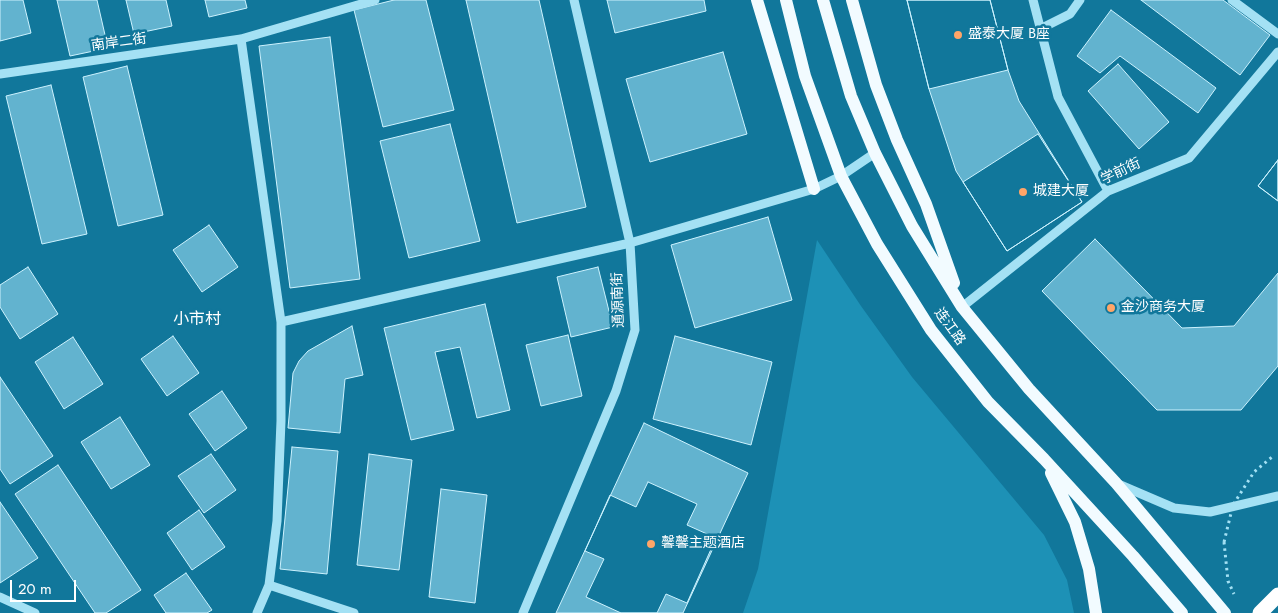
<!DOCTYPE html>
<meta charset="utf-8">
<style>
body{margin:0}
#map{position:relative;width:1278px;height:613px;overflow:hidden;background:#11779b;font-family:Jost,sans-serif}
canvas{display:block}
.scale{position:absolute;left:10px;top:580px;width:66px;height:22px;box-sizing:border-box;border:2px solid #fff;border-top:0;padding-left:6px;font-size:15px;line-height:18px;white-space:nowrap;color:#fff;-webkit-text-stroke:4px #11779b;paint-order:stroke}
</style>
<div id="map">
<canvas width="1278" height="613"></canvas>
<div class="scale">20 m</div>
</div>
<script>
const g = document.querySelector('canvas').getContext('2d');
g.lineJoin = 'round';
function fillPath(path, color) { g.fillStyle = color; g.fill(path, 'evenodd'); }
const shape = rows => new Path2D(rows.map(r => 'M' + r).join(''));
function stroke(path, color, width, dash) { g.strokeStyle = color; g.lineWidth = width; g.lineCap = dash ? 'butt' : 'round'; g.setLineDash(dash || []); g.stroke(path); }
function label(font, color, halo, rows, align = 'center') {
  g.font = font + ' Jost,"Noto Sans SC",sans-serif'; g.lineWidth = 5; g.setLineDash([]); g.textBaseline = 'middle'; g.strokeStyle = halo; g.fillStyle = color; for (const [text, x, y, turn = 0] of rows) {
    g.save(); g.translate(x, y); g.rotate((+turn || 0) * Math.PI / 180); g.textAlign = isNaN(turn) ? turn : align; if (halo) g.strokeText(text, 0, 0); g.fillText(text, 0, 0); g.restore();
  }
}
fillPath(shape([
 [817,240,861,306,912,377,1044,535,1067,580,1074,613,743,613,758,569]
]), '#1d91b6');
const building = shape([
 [0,0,23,0,31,33,0,41,0,0],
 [57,0,97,0,108,48,70,56,57,0],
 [126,0,166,0,172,26,134,34,126,0],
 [205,0,245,0,247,8,209,17,205,0],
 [394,0,426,0,454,110,383,127,354,10,394,0],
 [466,0,539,0,586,207,517,223,466,0],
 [607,0,704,0,706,11,615,33,607,0],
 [907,0,990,0,1008,70,1019,101,1082,202,1007,251,956,171,929,89,907,0],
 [907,0,990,0,1008,70,929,89,907,0],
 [1141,0,1223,0,1270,35,1240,75,1141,0],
 [1111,10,1216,88,1198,113,1120,56,1100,73,1077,56,1111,10],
 [330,37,360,279,290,288,259,46,330,37],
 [723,52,747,134,650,162,626,79,723,52],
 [1118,64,1169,122,1139,149,1088,91,1118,64],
 [127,66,163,215,118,226,83,77,127,66],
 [51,85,87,234,42,244,6,96,51,85],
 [450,124,480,241,409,258,380,141,450,124],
 [1038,134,1082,202,1007,251,963,182,1038,134],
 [1278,160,1278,201,1258,186,1278,160],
 [1278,160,1278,201,1258,186,1278,160],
 [768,217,792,300,695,328,671,245,768,217],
 [209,225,238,267,202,292,173,250,209,225],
 [1095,239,1182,328,1234,326,1278,273,1278,366,1241,410,1157,410,1042,291,1095,239],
 [28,267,58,314,20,339,0,307,0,285,28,267],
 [598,267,613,327,571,337,557,277,598,267],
 [485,304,510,410,477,418,460,347,435,352,454,430,411,440,384,328,485,304],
 [352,326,363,375,345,379,340,433,288,428,293,373,299,361,308,351,352,326],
 [568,335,582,396,541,406,526,345,568,335],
 [173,336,199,373,167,396,141,359,173,336],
 [675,336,772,362,751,445,653,419,675,336],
 [73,337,103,384,64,409,35,362,73,337],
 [0,377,53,456,10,484,0,469,0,377],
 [222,391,247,428,215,451,189,414,222,391],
 [120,417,150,465,111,489,81,442,120,417],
 [644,423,748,473,683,613,556,613,644,423],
 [292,447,338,451,327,574,280,569,292,447],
 [211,454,236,490,204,513,178,476,211,454],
 [369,454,412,460,399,570,357,565,369,454],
 [58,465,141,590,106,613,95,613,15,494,58,465],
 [648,482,697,504,687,525,716,538,687,603,666,594,657,613,621,613,586,597,604,559,585,551,610,495,636,507,648,482],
 [441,489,487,495,475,603,429,597,441,489],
 [0,502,38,558,0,583,0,502],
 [199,510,225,547,192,570,167,533,199,510],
 [186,573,212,610,207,613,166,613,154,595,186,573]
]);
fillPath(building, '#62b3cf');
stroke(building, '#cdf2fe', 1);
stroke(shape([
 [1224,542,1228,581,1234,594]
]), '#a4e1f4', 3, [2.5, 4]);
stroke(shape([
 [1033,0,1058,97,1108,191],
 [1232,0,1278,34],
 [1040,29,1070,14,1080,0],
 [241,39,281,322,281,421,277,521,269,585,257,613],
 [0,74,241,39,375,0],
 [962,307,1108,191,1189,158,1278,52],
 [281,322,630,243,814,189,841,176,875,153],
 [1118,484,1174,508,1210,512,1278,496],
 [269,585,354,613],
 [0,597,35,613],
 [523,613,616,391,635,330,630,243,574,0]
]), '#a4e1f4', 9);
stroke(shape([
 [757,0,814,189],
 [786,0,805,76,841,176,877,244,931,330,988,402,1044,459,1133,556,1182,613],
 [823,0,851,96,875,153,912,226,962,307,1029,389,1116,483,1225,613],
 [852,0,876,85,897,140,926,204,954,283],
 [1051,473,1075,522,1089,569,1096,613]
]), '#f2fbff', 12);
stroke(shape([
 [1260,613,1278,595]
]), '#fff', 15);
stroke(shape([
 [1224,542,1233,505,1254,472,1272,457]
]), '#a4e1f4', 3, [2.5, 4]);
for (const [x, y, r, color] of [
 [958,35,5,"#ffa568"],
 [1023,192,5,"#ffa568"],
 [1111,308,5,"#ffa568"],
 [651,544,5,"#ffa568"]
]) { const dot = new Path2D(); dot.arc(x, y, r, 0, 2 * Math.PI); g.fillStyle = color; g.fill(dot); stroke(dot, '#11779b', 2); }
label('14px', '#fff', '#11779b', [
 ["盛泰大厦 B座",968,35],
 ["城建大厦",1033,192],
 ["金沙商务大厦",1121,308],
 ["馨馨主题酒店",661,544]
], 'left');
label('14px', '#fff', '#11779b', [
 ["南岸二街",119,43,-8],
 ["学前街",1121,172,-25],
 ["通源南街",619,300,-92],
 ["连江路",949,327,54]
]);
label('16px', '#fff', '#11779b', [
 ["小市村",197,320]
]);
</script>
